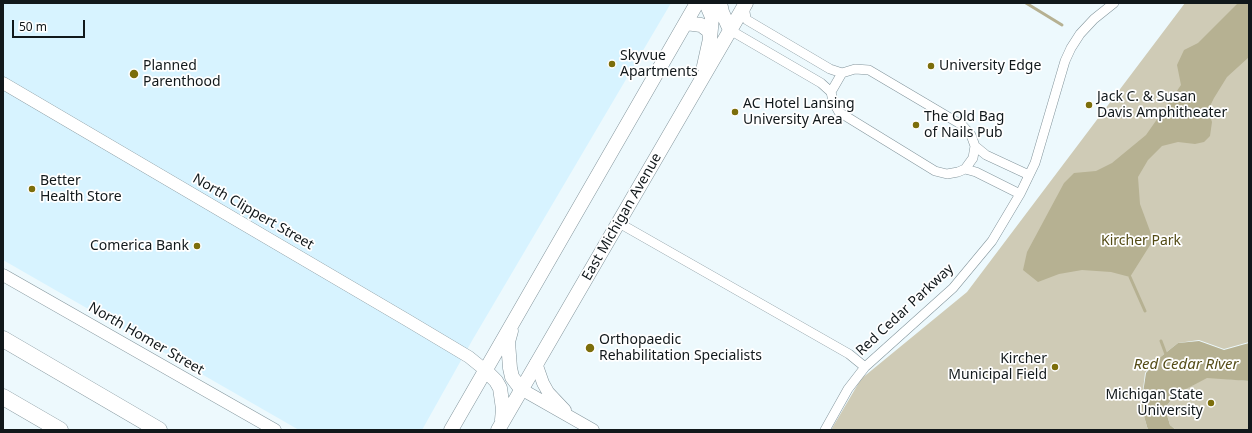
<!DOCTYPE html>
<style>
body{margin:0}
#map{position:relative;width:1252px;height:433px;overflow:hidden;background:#edf9fd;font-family:"Noto Sans",sans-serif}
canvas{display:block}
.frame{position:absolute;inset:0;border:4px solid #11181b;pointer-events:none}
.scale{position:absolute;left:12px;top:20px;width:73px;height:18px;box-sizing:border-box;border:2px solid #11181b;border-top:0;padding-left:5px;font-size:12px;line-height:14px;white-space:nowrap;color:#11181b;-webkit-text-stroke:3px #fff;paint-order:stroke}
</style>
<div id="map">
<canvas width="1252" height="433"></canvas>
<div class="frame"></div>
<div class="scale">50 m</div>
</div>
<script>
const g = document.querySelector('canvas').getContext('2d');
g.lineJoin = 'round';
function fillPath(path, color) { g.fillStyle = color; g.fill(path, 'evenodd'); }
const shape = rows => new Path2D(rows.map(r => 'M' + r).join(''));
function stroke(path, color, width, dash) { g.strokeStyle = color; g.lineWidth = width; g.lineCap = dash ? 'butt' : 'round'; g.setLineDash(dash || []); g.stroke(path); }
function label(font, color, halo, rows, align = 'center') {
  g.font = font + ' "Noto Sans",sans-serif'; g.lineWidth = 3.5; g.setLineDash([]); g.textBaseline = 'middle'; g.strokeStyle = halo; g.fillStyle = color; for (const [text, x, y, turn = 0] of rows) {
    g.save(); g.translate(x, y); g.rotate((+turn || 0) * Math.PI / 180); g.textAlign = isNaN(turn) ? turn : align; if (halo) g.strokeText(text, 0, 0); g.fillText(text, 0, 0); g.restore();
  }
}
fillPath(shape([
 [3,3,671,3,473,339,422,430,299,430,3,260]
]), '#d7f3ff');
fillPath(shape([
 [1185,3,1249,3,1249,342,1224,349,1199,340,1178,343,1158,359,1145,373,1141,406,1148,430,831,430,861,379,967,292],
 [1207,377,1249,381,1249,430,1176,430,1170,425,1165,408,1175,395]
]), '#cfcbb6');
fillPath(shape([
 [1238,3,1249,3,1249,57,1227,77,1214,98,1208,110,1212,122,1210,136,1204,142,1195,144,1178,142,1162,146,1148,160,1138,177,1140,204,1150,231,1152,242,1130,277,1111,272,1082,270,1059,274,1038,282,1023,270,1027,252,1064,183,1074,173,1096,171,1112,163,1146,135,1181,85,1177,65,1184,50,1198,43],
 [1199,341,1224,350,1249,343,1249,381,1207,378,1175,395,1165,408,1170,425,1176,430,1148,430,1141,406,1146,373,1158,359,1178,343]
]), '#b6b192');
stroke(shape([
 [1026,3,1062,25],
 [1130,277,1145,311],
 [1161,341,1167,357]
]), '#b6b192', 3);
const street = shape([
 [744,6,746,18,747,20,830,69,842,73],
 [730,30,821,83,831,92],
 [855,69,869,70,962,125,971,135,975,146,973,158,965,169,958,172,947,174,935,171,839,112,833,101,831,92,842,73,855,69],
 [975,146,986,155,1029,175],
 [965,169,976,172,1020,194],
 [619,223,849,354,865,367],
 [825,430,848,389,865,367,953,288,992,241,1020,194,1035,163,1065,61,1071,48,1080,34,1094,19,1114,3]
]);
const secondary = shape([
 [3,83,407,320,469,357,485,370],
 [3,275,275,430],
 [536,363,543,383,548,392,565,410],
 [521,389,593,430]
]);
const primary = shape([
 [706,3,712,17,710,39],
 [720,3,722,12,730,30],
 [686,23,701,25,709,31,710,39,704,66],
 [511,331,508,342,510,368,512,377,521,389],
 [485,370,496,381,500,388,503,409,502,420],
 [451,430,697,3],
 [498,430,746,3]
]);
const highway = shape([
 [3,339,159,430],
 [3,397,60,430]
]);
stroke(street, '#83959c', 10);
stroke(secondary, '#83959c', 13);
stroke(primary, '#83959c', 15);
stroke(highway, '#83959c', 17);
stroke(street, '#fff', 9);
stroke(secondary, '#fff', 12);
stroke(primary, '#fff', 14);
stroke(highway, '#fff', 16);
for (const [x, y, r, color] of [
 [612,64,4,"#7c6e0b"],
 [931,66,4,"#7c6e0b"],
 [134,74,5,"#7c6e0b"],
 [1089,105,4,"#7c6e0b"],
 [735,112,4,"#7c6e0b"],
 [916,125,4,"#7c6e0b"],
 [32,189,4,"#7c6e0b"],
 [197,246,4,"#7c6e0b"],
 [590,348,5,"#7c6e0b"],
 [1055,367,4,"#7c6e0b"],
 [1211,403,4,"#7c6e0b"]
]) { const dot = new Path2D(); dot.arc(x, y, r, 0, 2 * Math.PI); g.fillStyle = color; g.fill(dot); stroke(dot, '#fff', 1.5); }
label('14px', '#11181b', '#fff', [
 ["Skyvue",620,56],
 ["Apartments",620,72],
 ["Planned",143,66],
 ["Parenthood",143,82],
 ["University Edge",939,66],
 ["Jack C. & Susan",1097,97],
 ["Davis Amphitheater",1097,113],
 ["AC Hotel Lansing",743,104],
 ["University Area",743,120],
 ["The Old Bag",924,117],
 ["of Nails Pub",924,133],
 ["Better",40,181],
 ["Health Store",40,197],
 ["Comerica Bank",189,246,"right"],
 ["Orthopaedic",599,340],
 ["Rehabilitation Specialists",599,356],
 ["Kircher",1047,359,"right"],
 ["Municipal Field",1047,375,"right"],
 ["Michigan State",1203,395,"right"],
 ["University",1203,411,"right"]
], 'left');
label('14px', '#11181b', '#fff', [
 ["North Clippert Street",253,212,30],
 ["East Michigan Avenue",622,217,-60],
 ["Red Cedar Parkway",905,310,-43],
 ["North Homer Street",146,339,30]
]);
label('14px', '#534b15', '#fff', [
 ["Kircher Park",1141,241]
]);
label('italic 15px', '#554c17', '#fff', [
 ["Red Cedar River",1186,365]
]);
</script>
